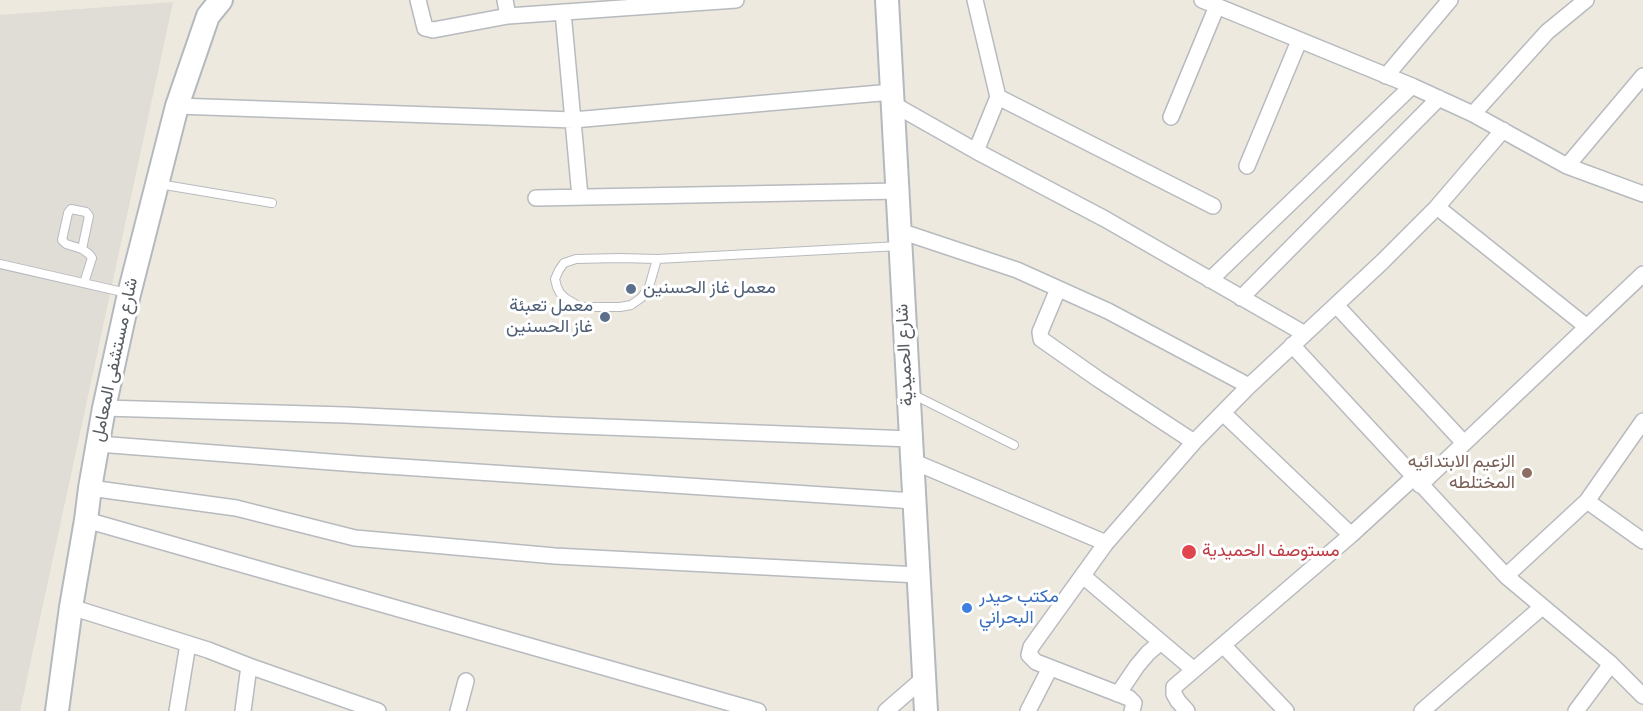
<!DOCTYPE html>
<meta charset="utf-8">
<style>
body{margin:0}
canvas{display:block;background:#ede9de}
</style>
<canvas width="1643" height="711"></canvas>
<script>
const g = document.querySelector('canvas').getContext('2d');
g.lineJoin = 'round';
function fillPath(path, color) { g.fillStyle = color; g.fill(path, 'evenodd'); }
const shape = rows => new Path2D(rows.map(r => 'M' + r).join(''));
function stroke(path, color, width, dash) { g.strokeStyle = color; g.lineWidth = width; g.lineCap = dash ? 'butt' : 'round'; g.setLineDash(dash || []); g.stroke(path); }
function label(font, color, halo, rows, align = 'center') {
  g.font = font + ' "Source Sans 3",Vazirmatn,sans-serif'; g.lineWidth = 6; g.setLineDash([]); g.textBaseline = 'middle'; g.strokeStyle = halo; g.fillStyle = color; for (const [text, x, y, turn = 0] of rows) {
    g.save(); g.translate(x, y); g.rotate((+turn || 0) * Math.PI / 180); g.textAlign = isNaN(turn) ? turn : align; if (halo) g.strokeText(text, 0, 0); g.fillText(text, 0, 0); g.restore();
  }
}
fillPath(shape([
 [173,2,20,711,0,711,0,15]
]), '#e0dcd6');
const lane = shape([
 [159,184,272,203],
 [82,249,89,216,86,212,71,209,68,213,62,240,66,244,82,249,89,254,92,258,84,283],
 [657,259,649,287,641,298,631,305,620,307,580,307,565,298,560,293,557,287,555,279,559,270,564,263,576,259,620,258,657,259,899,246],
 [0,264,127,293],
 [912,394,1014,445]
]);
const street = shape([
 [418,0,425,28,433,30,508,16,736,0],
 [505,0,508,16],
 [975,0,998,97,1213,206],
 [1202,0,1412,86,1473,114,1567,166,1643,194],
 [563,12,580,197],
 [1386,76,1450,0],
 [893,104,976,151,1105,219,1305,334],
 [177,106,573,120,892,92],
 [1473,114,1547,32,1586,0],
 [1171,117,1217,6],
 [976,151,998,97],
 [1247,166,1299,41],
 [1567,166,1643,76],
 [536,198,898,191],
 [1437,207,1587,327],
 [900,231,1017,270,1108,311,1249,386],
 [1210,280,1412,86],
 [1058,289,1040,332,1041,339,1098,379,1194,442],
 [1241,298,1439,98],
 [1336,305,1464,443],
 [1292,345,1506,576,1611,664,1643,696],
 [104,408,345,415,554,425,911,439],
 [1223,413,1351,535,1413,478],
 [98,444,357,464,914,501],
 [912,461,1106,543],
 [1420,485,1643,274],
 [90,488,236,508,355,538,555,556,918,575],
 [1587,501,1643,541],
 [86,520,758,711],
 [1083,576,1194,670],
 [1506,576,1587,501,1643,421],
 [71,607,208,650,249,666,378,711],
 [1223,645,1286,711],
 [1118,694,1137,666,1148,653,1161,642],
 [177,711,188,644],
 [243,711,249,666],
 [458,711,466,681],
 [886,711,924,678],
 [1028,711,1050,668],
 [1132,711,1134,703,1129,698,1036,662,1029,655,1031,647,1106,543,1194,442,1249,386,1382,262,1437,207,1503,130],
 [1187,711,1178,701,1174,694,1174,687,1351,535],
 [1422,711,1542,607],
 [1576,711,1611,664]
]);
const secondary = shape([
 [887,0,926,711],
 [57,711,71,607,86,520,90,488,104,408,129,294,177,106,208,16,221,0]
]);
stroke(lane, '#b7babf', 10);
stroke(street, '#b7babf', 18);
stroke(secondary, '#b4b9bf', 26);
stroke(lane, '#fff', 8);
stroke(street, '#fff', 15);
stroke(secondary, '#fff', 22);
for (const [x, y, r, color] of [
 [631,289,6,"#5c6f8a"],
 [605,317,6,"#5c6f8a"],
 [1527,473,6,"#8d6e63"],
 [1189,552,8,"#e0444e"],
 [967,608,6,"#3f7fe0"]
]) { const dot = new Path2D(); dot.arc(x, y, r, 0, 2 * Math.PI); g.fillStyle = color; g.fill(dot); stroke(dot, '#fff', 2); }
label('18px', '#4e5e75', '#fff', [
 ["معمل غاز الحسنين",643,289],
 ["معمل تعبئة",593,307,"right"],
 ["غاز الحسنين",593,328,"right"]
], 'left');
label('18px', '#575c61', '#fff', [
 ["شارع الحميدية",906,355,-93],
 ["شارع مستشفى المعامل",116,360,-78]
]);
label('18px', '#785e54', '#fff', [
 ["الزعيم الابتدائيه",1515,463],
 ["المختلطه",1515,484]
], 'right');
label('18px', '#be3a42', '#fff', [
 ["مستوصف الحميدية",1202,552]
], 'left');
label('18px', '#366cbe', '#fff', [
 ["مكتب حيدر",979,598],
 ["البحراني",979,619]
], 'left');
</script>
